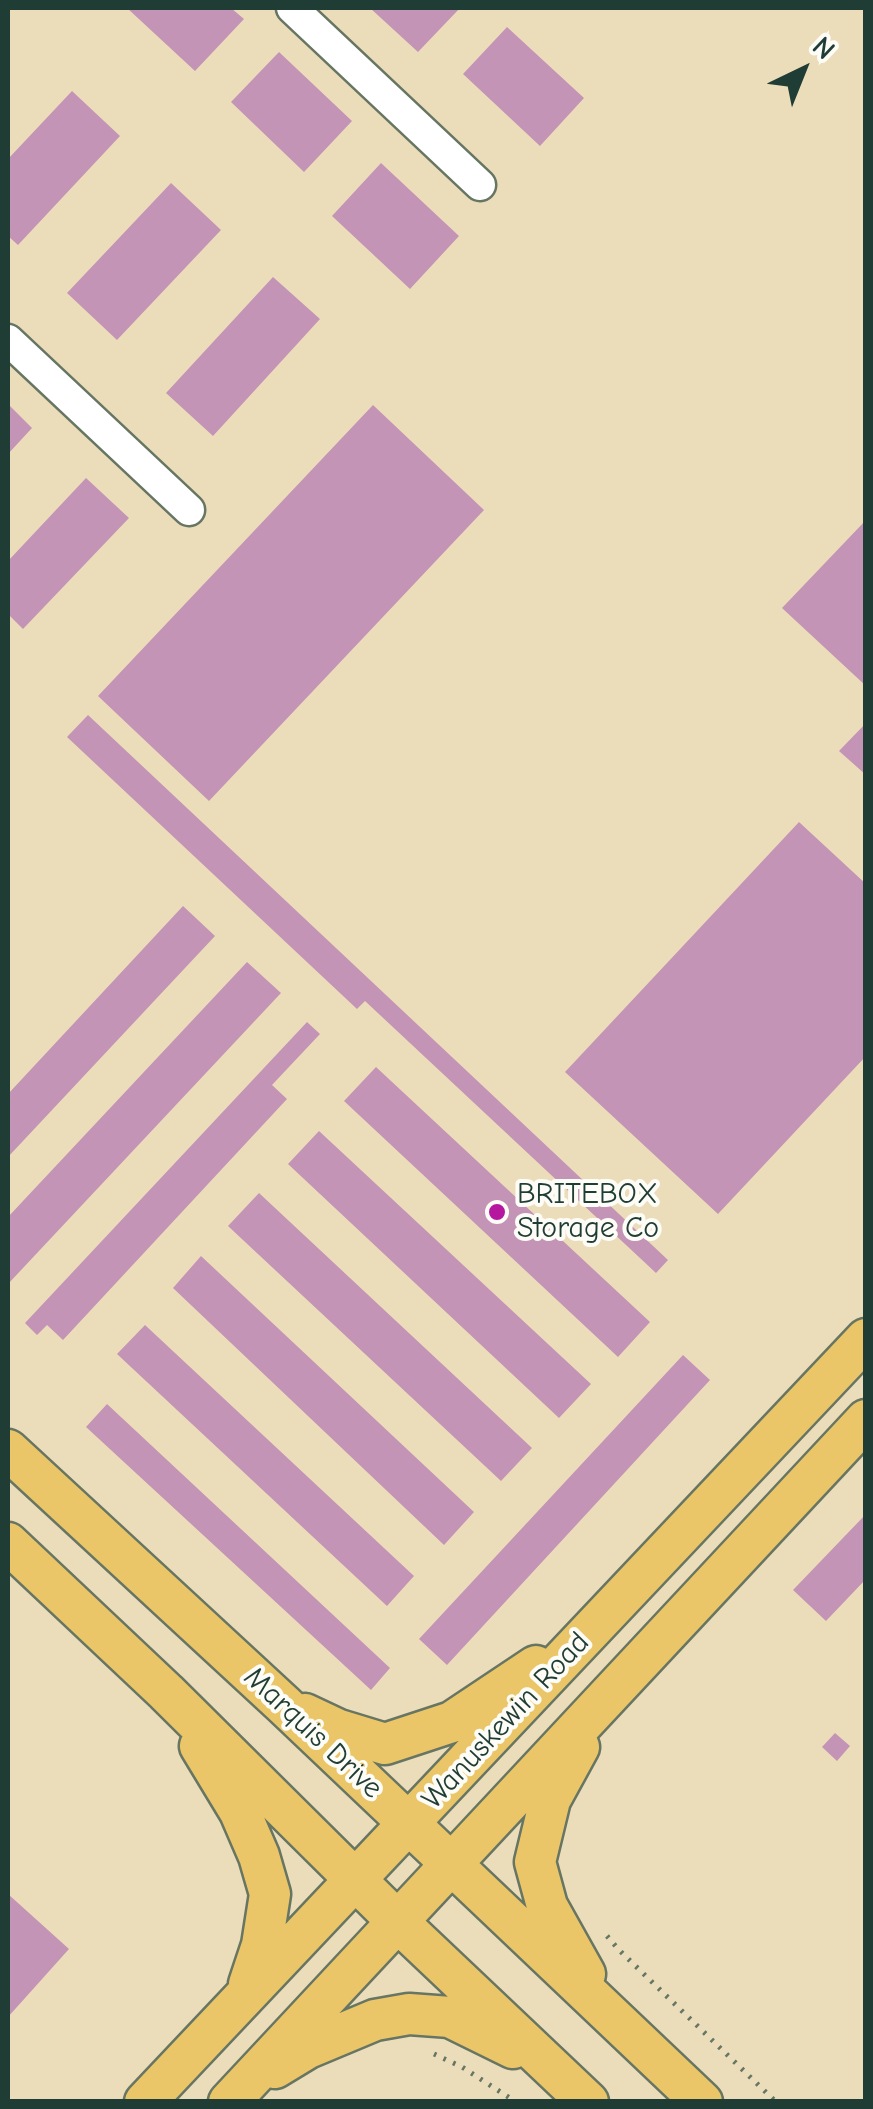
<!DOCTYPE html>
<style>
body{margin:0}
#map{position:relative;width:873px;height:2109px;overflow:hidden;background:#ecddba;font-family:"Comic Neue",sans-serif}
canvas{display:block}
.frame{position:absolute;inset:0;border:10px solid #1f3d34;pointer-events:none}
.north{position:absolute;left:753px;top:20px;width:100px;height:100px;-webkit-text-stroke:8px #fdfcf7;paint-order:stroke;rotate:43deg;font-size:28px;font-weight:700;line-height:40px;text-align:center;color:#1f3d34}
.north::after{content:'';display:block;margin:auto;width:35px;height:45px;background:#1f3d34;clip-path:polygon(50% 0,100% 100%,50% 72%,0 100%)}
</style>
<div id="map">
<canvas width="873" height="2109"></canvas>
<div class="frame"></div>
<div class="north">N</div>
</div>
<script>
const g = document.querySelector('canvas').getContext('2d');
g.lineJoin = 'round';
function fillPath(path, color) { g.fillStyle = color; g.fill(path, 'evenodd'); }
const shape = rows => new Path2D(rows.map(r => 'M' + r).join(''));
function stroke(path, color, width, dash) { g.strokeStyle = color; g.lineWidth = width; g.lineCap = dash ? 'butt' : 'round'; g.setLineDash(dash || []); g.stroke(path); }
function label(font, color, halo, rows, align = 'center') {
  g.font = font + ' "Comic Neue",sans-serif'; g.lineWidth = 8; g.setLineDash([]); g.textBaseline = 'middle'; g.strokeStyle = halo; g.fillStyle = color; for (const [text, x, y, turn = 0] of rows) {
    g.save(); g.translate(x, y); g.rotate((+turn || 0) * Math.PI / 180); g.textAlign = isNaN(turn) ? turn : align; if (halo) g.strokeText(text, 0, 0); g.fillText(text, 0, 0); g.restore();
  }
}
fillPath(shape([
 [127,8,231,8,244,19,195,71],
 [370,8,460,8,418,52],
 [507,27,584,98,540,146,463,74],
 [279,52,352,121,304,172,231,102],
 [72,91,120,136,18,245,8,236,8,159],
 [381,163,459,236,410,289,332,216],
 [171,183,221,230,117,340,67,293],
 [273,277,320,319,213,436,166,393],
 [8,404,32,428,8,454],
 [373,405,484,510,209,801,98,696],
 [86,478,129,518,23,629,8,614,8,561],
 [866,520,866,686,782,608],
 [88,715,668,1260,656,1273,365,1001,357,1009,67,737],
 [866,723,866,775,839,751],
 [799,822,866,884,866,1056,718,1214,565,1072],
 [183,906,215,936,8,1157,8,1094],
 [247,962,281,993,8,1284,8,1217],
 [307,1022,320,1034,272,1085,287,1099,63,1340,47,1325,37,1335,25,1323],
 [376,1067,650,1322,618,1357,344,1101],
 [319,1131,591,1384,559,1418,288,1164],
 [259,1193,532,1448,501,1481,228,1226],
 [201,1256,474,1512,444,1545,173,1288],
 [145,1325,414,1576,387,1606,117,1354],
 [683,1355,710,1380,447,1665,419,1639],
 [107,1404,390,1668,371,1690,86,1427],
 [866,1514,866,1579,826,1621,793,1590],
 [835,1733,850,1746,837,1761,822,1747],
 [8,1894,69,1949,8,2017]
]), '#c394b6');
const minor = shape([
 [292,8,480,185],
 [8,340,189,510]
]);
const major = shape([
 [8,1450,283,1704,702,2102],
 [8,1543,166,1692,398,1922,588,2102],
 [305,1714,339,1730,385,1744,452,1722,536,1666],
 [200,1746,240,1812,259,1856,270,1894,262,1945,249,1984],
 [579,1747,550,1800,535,1862,547,1906,585,1974],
 [275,2068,308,2048,375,2020,409,2014,450,2017,513,2048],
 [145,2102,866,1339],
 [229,2102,866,1420]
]);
stroke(minor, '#677563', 35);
stroke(major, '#677563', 45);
stroke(shape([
 [607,1936,619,1950,776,2102],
 [434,2054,462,2067,516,2102]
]), '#677563', 5, [2.5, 8]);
stroke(minor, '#fff', 30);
stroke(major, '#ebc669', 40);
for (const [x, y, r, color] of [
 [497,1212,10,"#b5179e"]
]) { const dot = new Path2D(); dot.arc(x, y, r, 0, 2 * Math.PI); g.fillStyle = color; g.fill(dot); stroke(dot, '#fdfcf7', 4); }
label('30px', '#1f3d34', '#fdfcf7', [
 ["BRITEBOX",517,1195],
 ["Storage Co",517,1229]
], 'left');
label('30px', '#1f3d34', '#fdfcf7', [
 ["Wanuskewin Road",506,1721,-47],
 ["Marquis Drive",313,1733,43]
]);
</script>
